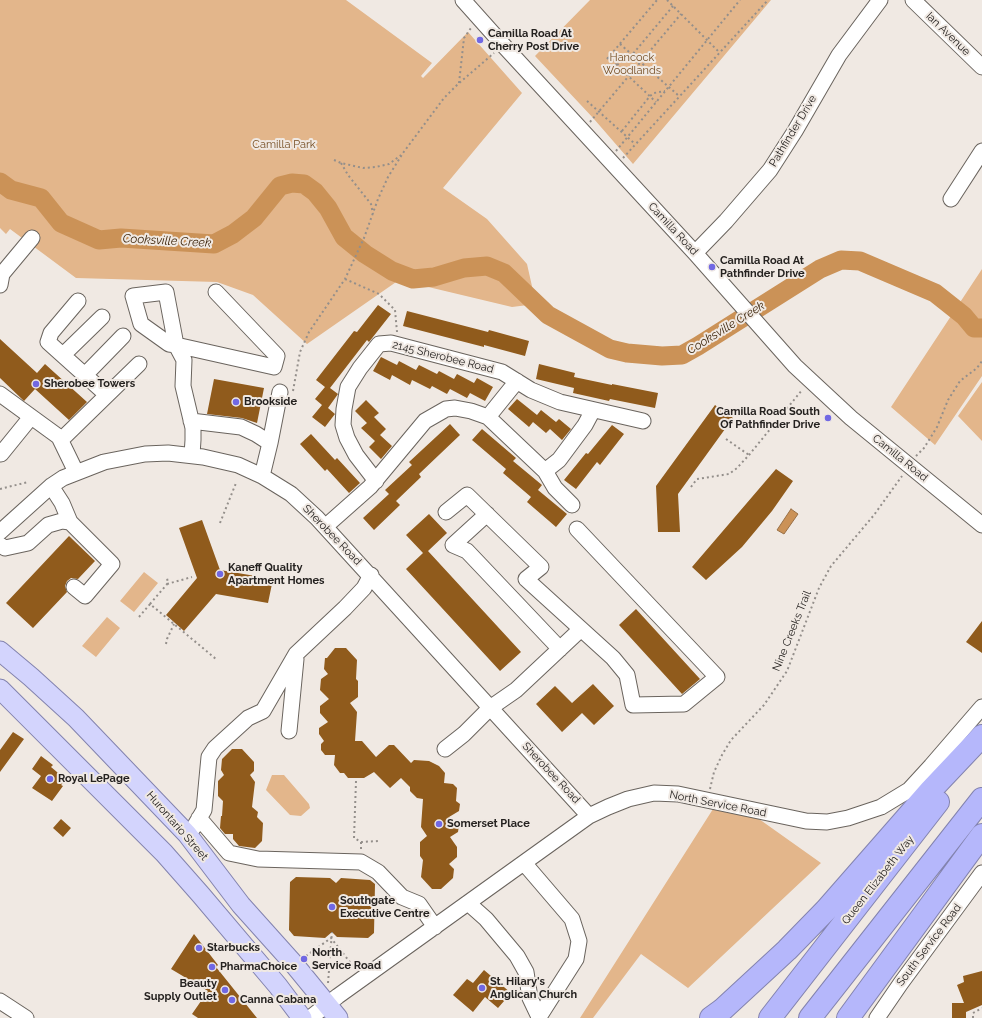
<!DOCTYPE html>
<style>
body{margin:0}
canvas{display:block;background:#f0e9e3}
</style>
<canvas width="982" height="1018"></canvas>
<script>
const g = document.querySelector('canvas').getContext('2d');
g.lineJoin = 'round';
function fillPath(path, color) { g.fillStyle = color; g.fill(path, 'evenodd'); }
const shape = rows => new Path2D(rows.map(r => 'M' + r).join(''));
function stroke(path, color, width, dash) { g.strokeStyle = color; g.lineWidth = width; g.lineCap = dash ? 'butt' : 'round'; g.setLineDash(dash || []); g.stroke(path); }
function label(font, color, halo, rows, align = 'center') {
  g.font = font + ' Raleway,sans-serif'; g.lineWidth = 4; g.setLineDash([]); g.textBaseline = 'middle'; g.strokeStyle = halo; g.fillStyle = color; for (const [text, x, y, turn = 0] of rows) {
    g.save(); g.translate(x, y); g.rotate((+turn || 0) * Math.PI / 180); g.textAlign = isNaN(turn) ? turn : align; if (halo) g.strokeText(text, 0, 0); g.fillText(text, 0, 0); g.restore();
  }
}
fillPath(shape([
 [0,0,346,0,432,63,421,76,423,78,468,32,522,93,443,188,487,219,527,264,536,304,512,307,399,280,307,344,253,295,217,282,76,278,10,229,6,234,0,228],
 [590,0,771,0,633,164,594,119,535,56],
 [982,269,982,376,935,445,891,407],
 [982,382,982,441,958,416],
 [144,572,158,583,134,612,120,601],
 [107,617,120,628,96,657,82,646],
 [272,775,284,775,309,804,310,808,301,816,290,815,266,790],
 [713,809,759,819,821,863,688,988,641,954,593,1018,580,1018]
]), '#e3b68b');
const water = shape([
 [791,509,798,514,784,534,777,530,791,509]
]);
fillPath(water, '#cb9257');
stroke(water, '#997046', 1);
stroke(shape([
 [0,182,11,190,41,198,61,223,99,240,121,238,214,244,233,234,254,218,280,186,292,183,304,184,315,192,328,208,344,237,365,254,392,271,413,279,434,277,464,268,487,266,504,273,548,315,610,349,627,353,662,356,682,355,698,346,820,269,841,260,860,261,935,293,964,316,974,328,982,328]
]), '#cb9257', 19);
fillPath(shape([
 [378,305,391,314,369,342,367,340,330,388,338,394,328,408,335,414,325,427,312,417,322,405,315,399,325,387,316,380,354,331,357,332],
 [407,311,488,332,489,330,529,341,525,356,484,345,484,347,403,326],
 [0,339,37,373,45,364,87,402,69,420,35,389,24,401,0,378],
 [381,357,397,365,399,361,416,370,419,365,437,374,439,371,454,379,457,374,474,383,477,378,493,387,485,401,470,393,467,398,450,389,447,394,432,386,430,389,412,380,410,385,392,375,390,380,373,371],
 [539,364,575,373,574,377,612,385,612,384,658,393,655,408,610,399,609,401,573,393,574,388,536,379],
 [214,379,264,388,257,423,242,418,207,414],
 [517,399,537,415,541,410,556,422,559,419,571,429,562,440,550,429,546,433,533,422,529,427,508,409],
 [366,400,379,413,374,417,386,429,380,435,392,446,381,459,369,447,375,441,361,428,367,423,355,411],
 [715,405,733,418,678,494,680,532,658,532,656,486],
 [450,424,460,435,419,474,421,477,396,501,400,505,374,530,363,518,389,494,385,490,412,465,409,462],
 [612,425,624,434,600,465,597,462,576,489,564,480,586,453,588,454],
 [482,429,516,458,513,461,542,485,538,490,567,514,556,527,527,502,531,497,503,473,506,469,472,440],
 [311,434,335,460,337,458,360,483,349,493,327,469,325,471,300,444],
 [776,469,793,481,772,511,742,547,706,580,692,567],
 [429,514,447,533,428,551,521,652,500,671,406,569,423,553,406,535],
 [202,520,220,570,273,579,268,603,216,594,184,631,166,615,197,578,179,528],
 [69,536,95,561,78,579,71,578,67,581,65,586,67,592,33,628,6,603],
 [636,609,700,679,682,694,619,625],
 [982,621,982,653,966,642],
 [335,648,346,648,357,660,356,679,358,681,358,697,350,703,357,712,355,741,362,741,376,757,389,745,394,745,411,763,414,760,429,761,439,766,445,773,444,783,453,784,457,788,456,801,460,804,459,811,449,817,459,825,458,832,450,837,457,847,457,857,449,864,454,869,453,878,441,889,432,889,421,877,423,860,420,856,420,842,427,836,421,827,423,799,417,798,410,791,410,787,401,778,390,788,374,772,364,778,348,778,344,773,340,773,334,765,335,755,325,755,321,750,321,744,324,741,319,734,319,728,328,722,320,713,320,706,329,699,320,690,321,679,328,674,324,669,325,658,327,658],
 [593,684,614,706,594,725,582,713,562,732,536,704,555,686,572,703],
 [13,732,24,739,0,772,0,750],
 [232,749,242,749,254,762,254,771,250,775,255,782,252,807,258,812,257,817,263,823,262,841,255,848,239,846,233,839,233,834,225,834,220,828,221,816,222,816,223,801,218,796,218,781,224,775,221,770,222,759],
 [41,756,53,765,51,767,63,777,61,779,64,782,61,785,63,786,52,801,32,788,41,776,32,769],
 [61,819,71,828,63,837,53,828],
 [296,877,330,878,336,883,341,878,370,880,375,884,374,933,368,938,337,937,332,932,325,938,294,936,289,930,290,882],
 [194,934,218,965,216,967,257,1018,198,1018,192,1014,208,991,171,969],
 [484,970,511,993,498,1008,485,997,473,1012,453,995,467,979,473,983],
 [982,971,982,1005,966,1012,966,1018,952,1018,952,1003,964,1003,957,985,964,982,963,976]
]), '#905b1c');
const minor = shape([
 [463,0,505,47,695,253,795,366,851,418,982,525],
 [913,0,982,67],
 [951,199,982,151],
 [695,253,726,221,770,170,795,131,839,55,880,0],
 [0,285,2,274,32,238],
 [78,301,51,333,48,342,107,395],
 [63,355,102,317],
 [85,375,123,336],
 [0,394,59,437,76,472],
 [488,417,517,381],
 [191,421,241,427,256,434,270,443,262,476],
 [61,440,139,364],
 [270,443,280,392],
 [0,453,1,454,31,417],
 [192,455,193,440,193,428,183,386,184,360,176,345,166,292,133,296,141,324,169,344,176,345,274,367,277,356,216,292],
 [545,471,559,460,585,425,593,410],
 [376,481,356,455,347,438,343,425,344,409,348,387,360,368,379,344,391,343,502,372,531,390,560,402,643,421],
 [51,486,62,503,70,522],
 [446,512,467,495,541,567,526,579,613,658,627,675,633,705,684,704,717,677,577,529],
 [487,514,453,545,467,551,560,649],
 [326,526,370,487,425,421,446,409,455,408,471,411,488,417,545,471,555,488,572,505],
 [0,532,51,486,63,478,104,462,145,454,168,453,203,457,238,465,262,476,291,494,317,518,589,816],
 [0,545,5,548,28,543,48,525,62,521,70,522,112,564,85,596,74,587],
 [289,731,296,659],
 [445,749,464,734,490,708,516,690,581,629],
 [199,818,229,853,258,859,361,862,378,872,402,897,419,904,435,927],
 [187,834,194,827,204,810,209,757,215,748,248,718,263,711,296,654,345,608,364,588,371,575],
 [468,903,486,919,517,956,526,972,530,998,539,1017,576,959,579,941,572,919,524,863],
 [0,1001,26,1018],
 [310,1018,338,996,589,816,608,807,628,799,654,793,678,794,806,821,827,822,848,818,881,807,909,790,931,766,982,707],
 [877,1018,901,983,982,873]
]);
const major = shape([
 [0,651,31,677,76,718,187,834,241,905,293,963,338,1018],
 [0,689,164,853,201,895,278,986,302,1018]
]);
const highway = shape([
 [711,1018,722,1010,787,950,826,910,931,790,982,736],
 [770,1018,938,802],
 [810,1018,982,799],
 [848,1018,982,835]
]);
stroke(minor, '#6a645e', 17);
stroke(major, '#8383ae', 21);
stroke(highway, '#8383ae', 24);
stroke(shape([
 [667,0,719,52],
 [620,44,679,96],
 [608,57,656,102],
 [607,59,657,0],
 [617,65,632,55,673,6],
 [459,83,464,38,471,28],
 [587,101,635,144],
 [590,122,681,14],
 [622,131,650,96,654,93,665,91],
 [616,151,740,0],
 [623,158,768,0],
 [334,160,341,163,363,168,376,167,389,164,401,155],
 [341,163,348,175,371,204,373,214],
 [345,279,379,294,395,310,397,332],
 [293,391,300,352,309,332,345,279,364,238,378,199,388,177,403,153,444,98,458,84,494,53],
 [726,439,749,455],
 [916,456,924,448,937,427,948,400,960,381,977,368,982,361],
 [691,487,697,479,729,474,737,468,749,455,802,390],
 [0,489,28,482],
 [220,523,236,483],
 [167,584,192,577],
 [150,604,168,583,167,578],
 [139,617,150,604,216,659],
 [166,644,167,639,174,624],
 [356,781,354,838,361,842,379,841],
 [710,789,714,772,722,755,731,740,764,705,787,671,819,588,831,566,874,515,902,476],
 [361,842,361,851],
 [306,956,331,938,353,966],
 [328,983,332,932],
 [973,1018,973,1013,982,1008]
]), '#948f8b', 2, [2, 3]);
stroke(minor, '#fff', 15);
stroke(major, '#d3d4fd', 19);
stroke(highway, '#b5b7fb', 22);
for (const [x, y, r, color] of [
 [480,40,4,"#7168e3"],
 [712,267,4,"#7168e3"],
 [36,384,4,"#7168e3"],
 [236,402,4,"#7168e3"],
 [828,418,4,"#7168e3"],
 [220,574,4,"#7168e3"],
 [50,779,4,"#7168e3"],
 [439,824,4,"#7168e3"],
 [332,907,4,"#7168e3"],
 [199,948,4,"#7168e3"],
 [304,959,4,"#7168e3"],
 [212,967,4,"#7168e3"],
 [482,988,4,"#7168e3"],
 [225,990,4,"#7168e3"],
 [232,1000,4,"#7168e3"]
]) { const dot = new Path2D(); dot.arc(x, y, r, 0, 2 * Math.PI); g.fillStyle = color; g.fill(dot); stroke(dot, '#f0e9e3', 1.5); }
label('bold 11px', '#252220', '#f0e9e3', [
 ["Camilla Road At",488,34],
 ["Cherry Post Drive",488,47],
 ["Camilla Road At",720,261],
 ["Pathfinder Drive",720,274],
 ["Sherobee Towers",44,384],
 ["Brookside",244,402],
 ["Camilla Road South",820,412,"right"],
 ["Of Pathfinder Drive",820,425,"right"],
 ["Kaneff Quality",228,568],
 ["Apartment Homes",228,581],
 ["Royal LePage",58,779],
 ["Somerset Place",447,824],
 ["Southgate",340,901],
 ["Executive Centre",340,914],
 ["Starbucks",207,948],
 ["North",312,953],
 ["Service Road",312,966],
 ["PharmaChoice",220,967],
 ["St. Hilary's",490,982],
 ["Anglican Church",490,995],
 ["Beauty",217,984,"right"],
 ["Supply Outlet",217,997,"right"],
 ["Canna Cabana",240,1000]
], 'left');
label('11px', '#252220', '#f0e9e3', [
 ["Ian Avenue",948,34,44],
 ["Pathfinder Drive",793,131,-59],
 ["Camilla Road",673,229,47],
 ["2145 Sherobee Road",443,357,14],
 ["Camilla Road",900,458,39],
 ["Sherobee Road",332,535,46],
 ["Nine Creeks Trail",792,631,-68],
 ["Sherobee Road",551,773,47],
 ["North Service Road",718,804,11],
 ["Hurontario Street",177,826,49],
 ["Queen Elizabeth Way",878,880,-52],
 ["South Service Road",929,945,-53]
]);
label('11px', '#744c21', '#f0e9e3', [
 ["Hancock",632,58],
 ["Woodlands",632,71],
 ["Camilla Park",284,145]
]);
label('italic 12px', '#3c240a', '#f0e9e3', [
 ["Cooksville Creek",167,241,3],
 ["Cooksville Creek",726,328,-32]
]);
</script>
